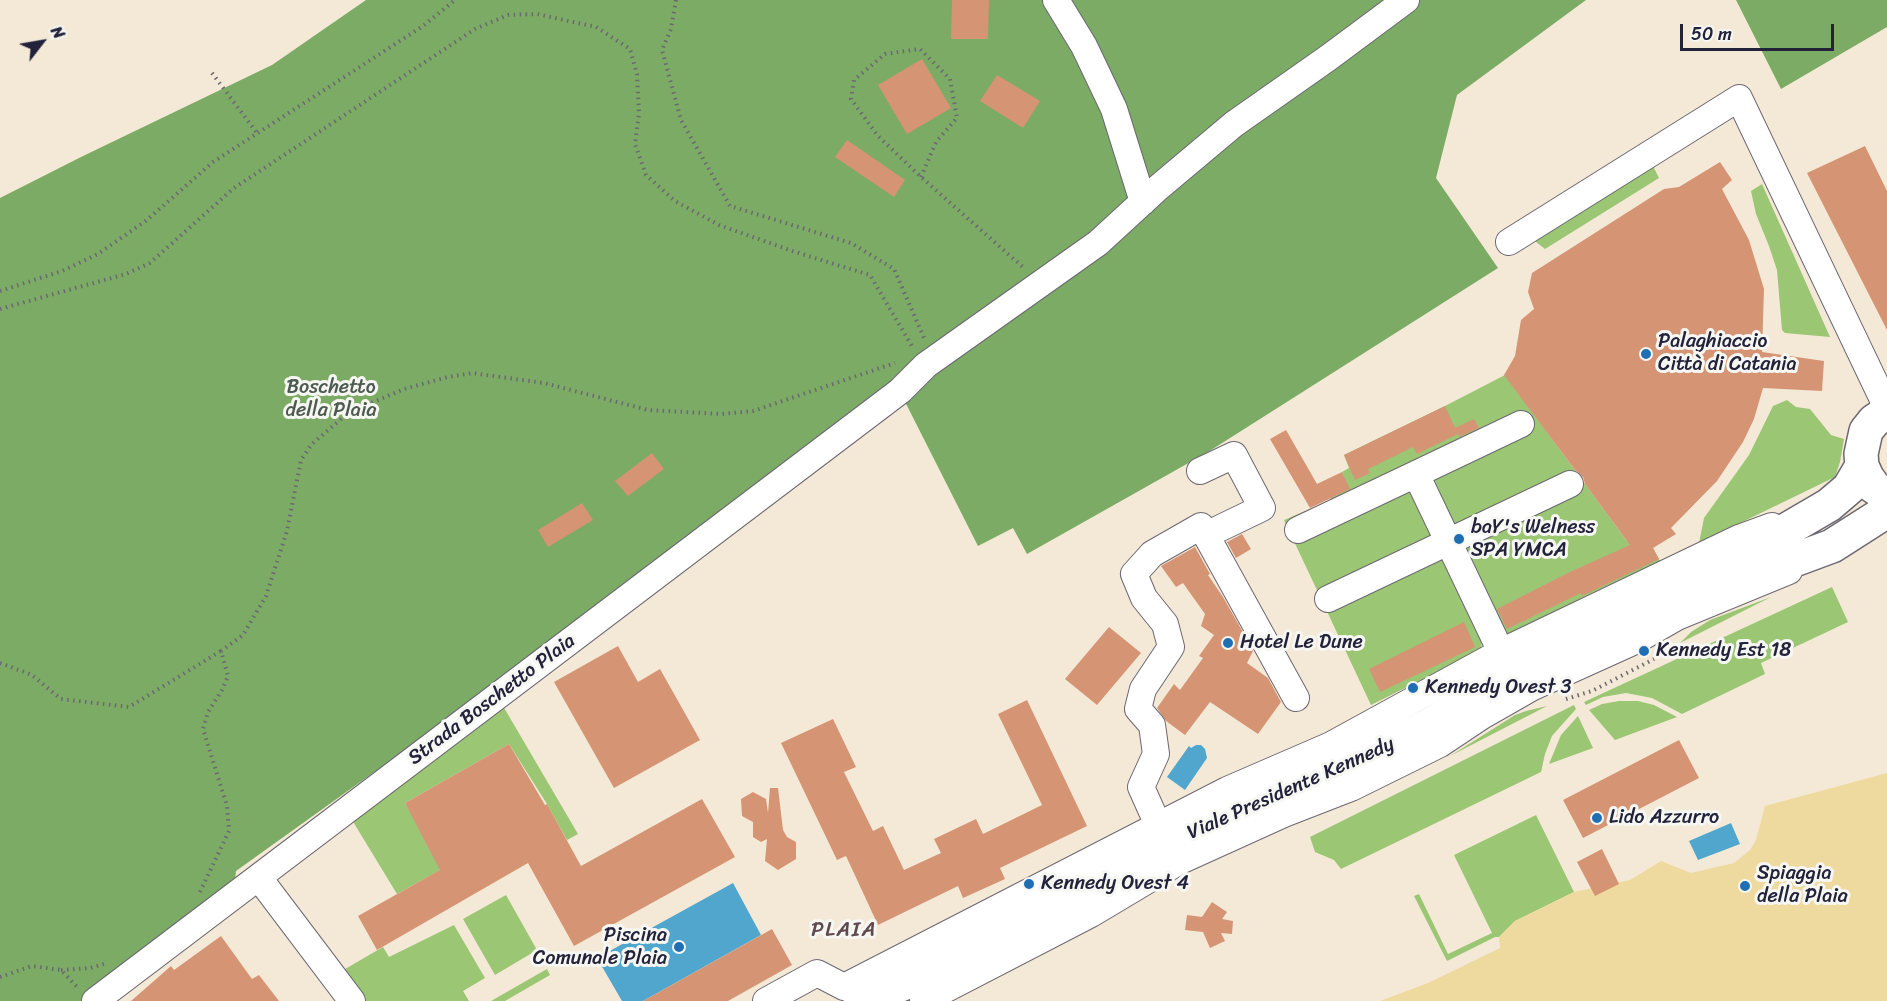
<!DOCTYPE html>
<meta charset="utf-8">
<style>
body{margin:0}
#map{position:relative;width:1887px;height:1001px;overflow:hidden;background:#f4e9d7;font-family:Sriracha,sans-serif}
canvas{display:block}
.north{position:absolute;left:12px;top:12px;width:60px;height:60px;-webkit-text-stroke:4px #f6f6f2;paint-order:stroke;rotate:59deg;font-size:16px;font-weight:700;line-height:24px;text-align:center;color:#22223b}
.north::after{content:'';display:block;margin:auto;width:21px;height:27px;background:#22223b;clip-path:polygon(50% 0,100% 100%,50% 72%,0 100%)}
.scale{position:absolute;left:1680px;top:24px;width:154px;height:27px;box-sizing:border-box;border:3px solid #22223b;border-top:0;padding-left:8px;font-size:18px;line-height:21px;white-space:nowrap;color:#22223b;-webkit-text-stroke:4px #f6f6f2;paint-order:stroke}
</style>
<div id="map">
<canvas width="1887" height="1001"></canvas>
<div class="north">N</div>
<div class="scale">50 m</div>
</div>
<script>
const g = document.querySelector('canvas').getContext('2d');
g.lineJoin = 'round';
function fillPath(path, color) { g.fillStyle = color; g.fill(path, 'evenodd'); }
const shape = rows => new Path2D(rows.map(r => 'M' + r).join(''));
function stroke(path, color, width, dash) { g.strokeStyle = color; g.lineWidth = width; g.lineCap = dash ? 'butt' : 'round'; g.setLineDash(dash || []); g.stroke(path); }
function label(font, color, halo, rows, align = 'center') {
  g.font = font + ' Sriracha,sans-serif'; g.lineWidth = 6; g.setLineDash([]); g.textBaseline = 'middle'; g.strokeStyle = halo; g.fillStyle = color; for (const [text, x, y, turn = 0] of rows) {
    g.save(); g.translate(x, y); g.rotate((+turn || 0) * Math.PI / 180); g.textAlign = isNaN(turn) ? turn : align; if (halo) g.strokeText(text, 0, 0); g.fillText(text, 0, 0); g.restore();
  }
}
fillPath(shape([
 [1653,166,1659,178,1545,249,1531,238],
 [1762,184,1830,337,1785,333,1782,330,1777,270,1769,246,1756,214,1751,191],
 [1505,375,1627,541,1647,537,1660,561,1583,597,1510,636,1497,632,1482,640,1481,650,1371,705,1284,520,1331,500,1328,493,1347,484,1342,472,1349,468,1344,455,1445,406],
 [1787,400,1796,407,1810,409,1831,435,1844,439,1840,462,1835,477,1699,543,1704,518,1749,455,1773,406],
 [1832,587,1848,622,1761,663,1765,674,1682,714,1652,698,1626,693,1603,697,1586,705,1584,702],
 [1771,597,1680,643,1691,632,1710,620],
 [1619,701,1638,701,1654,705,1677,717,1615,740,1589,710,1602,704],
 [1574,705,1576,709,1552,736,1545,754,1541,772,1341,869,1334,860,1315,852,1310,837],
 [503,706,578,834,567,840,547,804,509,744,405,803,444,868,397,894,352,820],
 [1547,706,1450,756,1515,715,1526,711],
 [1578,716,1593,748,1549,764,1561,735],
 [1536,815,1574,892,1515,921,1499,937,1495,937,1447,961,1414,896,1419,894,1448,954,1492,933,1454,855],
 [506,895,537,950,495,975,463,919],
 [454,925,485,978,463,991,469,1001,363,1001,340,972,383,947,389,957],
 [547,969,550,975,505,1001,491,1001]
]), '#9bc673');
fillPath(shape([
 [366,0,1586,0,1457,95,1436,178,1498,268,1208,452,1027,554,1013,528,978,546,894,380,451,717,236,871,234,890,84,1001,0,1001,0,198,81,157,272,65],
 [1736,0,1887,0,1887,27,1781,89]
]), '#7cab65');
fillPath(shape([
 [1887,773,1887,1001,1380,1001,1428,983,1500,948,1499,937,1515,921,1574,892,1630,880,1661,861,1691,873,1734,863,1750,850,1756,840,1765,806]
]), '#eeda9e');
fillPath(shape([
 [1196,745,1201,745,1205,749,1207,758,1185,790,1167,777,1189,746,1191,748],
 [1731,823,1740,844,1698,860,1689,841],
 [733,883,761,935,643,1001,622,1001,597,958]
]), '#51a6cd');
fillPath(shape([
 [952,0,989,0,988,39,951,39],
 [922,59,951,108,907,134,878,85],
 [997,75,1040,101,1023,128,980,101],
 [847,140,905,180,894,197,835,157],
 [1865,146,1887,191,1887,330,1807,173],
 [1720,162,1732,180,1722,189,1749,240,1764,289,1762,352,1824,361,1822,391,1763,388,1754,419,1743,442,1717,481,1671,528,1676,534,1653,548,1659,559,1582,596,1581,593,1507,629,1497,609,1570,572,1630,545,1585,484,1583,477,1575,470,1504,375,1515,356,1521,320,1534,309,1528,292,1532,273,1664,189,1679,187],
 [1445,406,1455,428,1474,419,1479,428,1459,437,1458,434,1417,454,1413,447,1368,469,1370,473,1355,480,1344,455],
 [1286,430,1317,484,1342,472,1350,489,1310,508,1270,439],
 [652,453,664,469,628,496,615,481],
 [582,503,593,520,548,547,538,530],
 [1242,534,1251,549,1236,558,1227,542],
 [1195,547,1210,574,1208,575,1223,597,1244,634,1241,639,1249,645,1253,651,1247,663,1268,678,1281,702,1258,734,1210,702,1185,735,1166,721,1157,708,1174,684,1180,690,1203,658,1199,656,1214,635,1201,626,1205,614,1183,583,1176,587,1161,566],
 [1464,622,1475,647,1380,692,1369,669],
 [1109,627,1141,653,1097,705,1065,679],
 [618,646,638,682,660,669,700,740,614,788,554,682],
 [1027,700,1087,826,1000,868,1005,879,963,898,958,886,878,925,846,856,837,860,781,743,833,719,856,767,844,772,873,831,883,826,904,870,941,853,934,839,976,819,983,834,1042,805,998,714],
 [1679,740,1699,778,1583,838,1563,800],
 [509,744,545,805,547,804,581,866,702,799,735,857,574,946,528,863,377,950,358,916,440,870,405,803],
 [770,788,778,788,783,830,787,837,796,842,796,859,778,870,765,861,767,839,761,842,753,837,753,822,742,816,741,799,753,792,766,799,768,813],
 [1602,849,1619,884,1595,896,1577,862],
 [1212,902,1227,912,1222,919,1233,921,1232,934,1221,933,1225,941,1210,948,1203,932,1185,930,1187,915,1202,917],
 [772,929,792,965,728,1001,643,1001],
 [221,936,252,979,259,975,279,1001,131,1001,171,966,174,970]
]), '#d59474');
const minor = shape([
 [1056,0,1084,46,1114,109,1143,202],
 [1509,242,1739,98,1887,408],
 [1416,474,1521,424],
 [1298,530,1416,474,1501,652],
 [1206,535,1296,698],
 [1328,599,1570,484],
 [1158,825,1141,787,1156,754,1152,725,1138,709,1143,689,1171,647,1165,624,1144,598,1134,574,1152,554,1201,526,1206,535,1262,508,1234,455,1200,471],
 [259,878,352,1001],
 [95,1001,900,391,926,365,1098,243,1159,187,1234,124,1328,58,1406,0],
 [766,1001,817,973,844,987,1227,790,1331,745,1501,652,1739,538,1772,526],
 [923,1001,1091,914,1178,862,1284,814,1351,788,1440,744,1482,716,1531,688,1635,641,1677,617,1789,571]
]);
const major = shape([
 [1887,412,1874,421,1866,431,1861,454,1862,466,1867,477,1874,487,1887,496],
 [1729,577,1750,570,1797,559,1832,546,1887,511],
 [860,1001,913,980,1069,901,1138,860,1241,808,1333,773,1385,748,1436,721,1518,673,1668,599,1829,505,1849,488,1862,466]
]);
stroke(minor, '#6c6872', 28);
stroke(major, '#6c6872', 36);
stroke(shape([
 [676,0,671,29,662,50,681,120,730,206,851,243,894,269,925,340],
 [212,73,257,133],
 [921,177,936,142,957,118,950,79,920,49,885,54,854,80,851,99,878,136,921,177,1025,269],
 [0,291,62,271,98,254,147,220,213,162,423,26,455,0],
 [0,309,126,274,150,263,234,188,475,29,508,15,537,14,596,27,630,49,637,74,639,113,635,144,646,175,675,201,719,225,792,251,870,275,913,348],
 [0,663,32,675,61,699,129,707,221,651],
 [1566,699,1592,691,1654,659],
 [200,892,229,831,227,806,203,729,208,712,222,690,228,676,221,651,243,635,266,596,287,531,301,460,312,444,348,413,404,389,448,377,472,373,544,383,648,410,722,414,753,411,895,363],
 [61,970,90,968,104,964],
 [0,977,32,966,61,970,79,989]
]), '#6c6872', 4, [1.5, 4.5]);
stroke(minor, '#fff', 26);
stroke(major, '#fff', 33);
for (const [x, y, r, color] of [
 [1646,354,6,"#1f6fb2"],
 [1459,539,6,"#1f6fb2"],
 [1228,643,6,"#1f6fb2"],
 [1644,651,6,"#1f6fb2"],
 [1413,688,6,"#1f6fb2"],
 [1597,818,6,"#1f6fb2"],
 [1029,884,6,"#1f6fb2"],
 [1745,886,6,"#1f6fb2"],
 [679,947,6,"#1f6fb2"]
]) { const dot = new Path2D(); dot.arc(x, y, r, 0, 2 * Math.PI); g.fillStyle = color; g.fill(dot); stroke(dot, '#f6f6f2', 2); }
label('20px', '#22223b', '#f6f6f2', [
 ["Palaghiaccio",1658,342],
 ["Città di Catania",1658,365],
 ["baY's Welness",1471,528],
 ["SPA YMCA",1471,551],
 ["Hotel Le Dune",1240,643],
 ["Kennedy Est 18",1656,651],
 ["Kennedy Ovest 3",1425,688],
 ["Lido Azzurro",1609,818],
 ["Spiaggia",1757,874],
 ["della Plaia",1757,897],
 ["Kennedy Ovest 4",1041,884],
 ["Piscina",667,936,"right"],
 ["Comunale Plaia",667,959,"right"]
], 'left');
label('20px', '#4c5b4f', '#f6f6f2', [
 ["Boschetto",331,388],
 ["della Plaia",331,411]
]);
label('20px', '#22223b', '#f6f6f2', [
 ["Strada Boschetto Plaia",492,700,-37],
 ["Viale Presidente Kennedy",1291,789,-24]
]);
g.letterSpacing = '1.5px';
label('21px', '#614a4f', '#f6f6f2', [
 ["PLAIA",844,931]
]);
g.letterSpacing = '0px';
</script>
